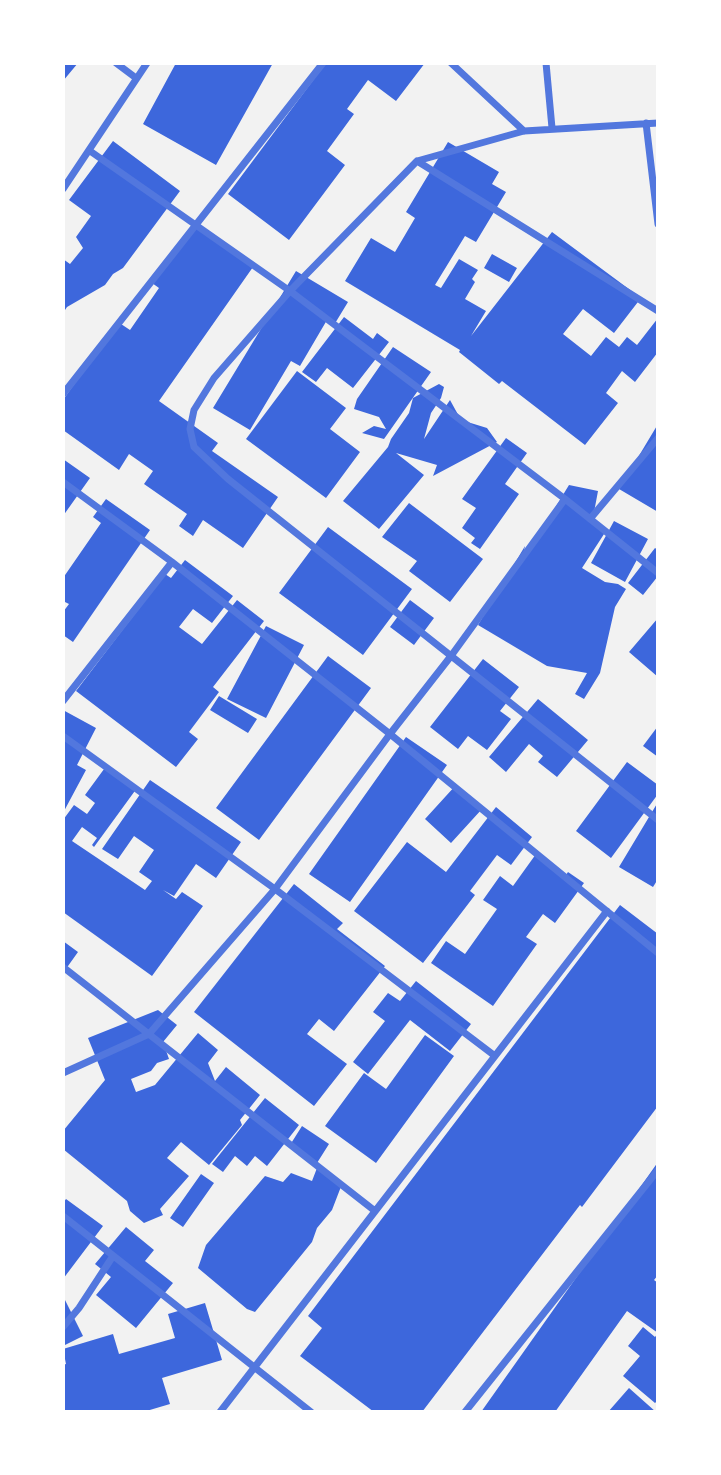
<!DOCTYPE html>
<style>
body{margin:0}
#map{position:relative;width:721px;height:1475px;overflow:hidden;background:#f2f2f2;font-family:Inter,sans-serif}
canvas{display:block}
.frame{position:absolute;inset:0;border:65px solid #fff;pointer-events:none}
</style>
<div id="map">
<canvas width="721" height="1475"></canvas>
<div class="frame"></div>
</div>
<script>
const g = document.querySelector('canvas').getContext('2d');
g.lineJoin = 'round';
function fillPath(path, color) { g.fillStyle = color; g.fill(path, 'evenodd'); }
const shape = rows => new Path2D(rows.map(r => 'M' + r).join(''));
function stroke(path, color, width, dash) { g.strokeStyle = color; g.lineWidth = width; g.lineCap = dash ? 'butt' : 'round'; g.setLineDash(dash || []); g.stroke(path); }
fillPath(shape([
 [63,63,78,63,63,81],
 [176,63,273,63,216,165,143,124],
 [326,63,425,63,396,101,368,80,347,109,354,114,327,151,345,165,289,240,228,194],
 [113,141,180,191,123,268,113,274,105,285,67,307,63,313,63,259,70,264,83,248,76,237,91,216,69,200],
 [448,142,499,172,492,184,506,192,476,242,465,236,435,285,441,288,459,259,478,270,472,279,475,282,465,299,486,311,471,336,552,232,641,298,614,333,583,309,563,334,591,356,606,337,619,347,627,337,637,345,658,318,658,352,635,382,622,371,606,393,618,403,585,445,502,381,499,384,459,352,460,350,345,281,371,238,395,252,415,218,406,212],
 [194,225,253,267,159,401,218,443,212,451,278,497,243,548,203,520,193,536,179,526,187,514,144,484,153,471,129,454,119,470,63,430,63,400,118,322,130,330,159,288,152,283],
 [492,254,517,268,509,282,484,268],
 [296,271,348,302,334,325,327,320,300,366,291,361,250,430,213,408],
 [344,317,373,339,377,333,389,342,353,388,327,368,316,382,302,372],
 [393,347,431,372,384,439,362,433,374,426,386,429,379,417,354,409,357,399],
 [297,371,346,408,330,429,360,452,326,498,246,439],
 [439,384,444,387,441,398,431,413,424,439,450,400,461,420,487,428,497,442,433,476,437,465,396,453,424,475,379,529,343,501,388,447,391,439,409,413,413,398],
 [658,424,658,512,619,489],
 [506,438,527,453,505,484,519,494,480,549,471,543,475,538,462,528,476,508,462,499],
 [63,459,90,478,63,516],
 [569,485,598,491,592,523,606,531,582,568,605,582,618,584,626,589,615,607,600,673,584,699,575,694,587,673,547,666,478,625,525,546,522,562],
 [106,499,150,530,73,642,63,635,63,612,69,604,63,601,63,578,101,523,93,517],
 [409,503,483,559,450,602,409,571,417,561,382,537],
 [614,521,648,539,625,582,591,563],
 [328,527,412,589,363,655,279,593],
 [655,548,658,550,658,576,643,595,628,583],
 [185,560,233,596,212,623,193,609,179,627,202,644,237,600,264,621,213,687,219,692,189,732,198,739,176,767,76,691,165,574,171,578],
 [410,600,434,618,414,645,390,627],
 [658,618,658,677,629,652],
 [266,626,304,645,266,718,227,699],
 [328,656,371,688,259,840,216,808],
 [483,659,519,687,500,711,511,719,487,750,468,736,458,749,430,727],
 [219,696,257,719,248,733,210,710],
 [538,699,588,740,557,777,538,762,543,756,529,744,506,772,489,757],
 [63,710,96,728,77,765,86,770,63,813],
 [658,726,658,757,643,746],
 [406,737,447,765,350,902,309,874],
 [627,762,658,785,658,794,611,858,576,831],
 [107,765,137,788,94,847,92,845,97,838,82,827,72,841,145,890,152,881,139,872,154,850,134,836,118,859,102,849,150,780,241,842,216,878,196,864,174,896,163,890,176,899,182,892,203,906,152,976,63,912,63,820,74,805,87,814,95,803,85,795],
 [456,785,482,809,451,843,425,819],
 [658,802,658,879,653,887,619,867],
 [496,807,532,837,511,865,497,855,470,891,475,895,423,963,354,911,407,842,446,872],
 [536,854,566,875,568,872,584,883,555,923,543,914,526,937,537,944,493,1006,431,963,446,941,465,954,497,909,483,900,500,876,513,886],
 [294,884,343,923,337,929,385,966,334,1031,319,1019,307,1034,347,1064,314,1106,194,1012],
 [620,905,658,934,658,1106,582,1207,580,1205,422,1412,374,1412,300,1356,322,1328,308,1316],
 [63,941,78,952,63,973],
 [416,981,471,1024,450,1051,410,1020,368,1074,353,1062,385,1021,373,1012,388,993,400,1001],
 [158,1010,177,1025,163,1042,169,1059,157,1063,151,1071,131,1079,136,1092,155,1085,198,1033,218,1050,208,1063,215,1081,226,1067,260,1095,240,1120,242,1125,209,1165,181,1142,167,1158,189,1176,160,1209,163,1215,144,1223,130,1211,127,1201,63,1149,63,1131,105,1080,88,1038],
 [425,1035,454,1056,376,1163,325,1126,364,1073,386,1089],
 [265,1098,299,1125,267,1166,255,1156,247,1166,235,1156,223,1172,212,1164],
 [302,1126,329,1144,317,1163,290,1145],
 [658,1162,658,1275,654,1280,658,1283,658,1400,655,1403,623,1376,640,1356,628,1346,643,1327,655,1337,658,1333,627,1311,555,1412,481,1412],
 [317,1168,342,1184,332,1210,317,1228,312,1242,255,1312,247,1309,198,1268,206,1245,265,1176,283,1182,291,1173,312,1181],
 [201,1174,214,1183,183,1227,170,1218],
 [66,1199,103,1226,63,1279,63,1203],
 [126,1227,154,1250,145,1261,173,1283,136,1328,96,1295,111,1277,95,1264],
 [63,1296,83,1336,63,1346],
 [205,1303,222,1360,162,1378,170,1404,143,1412,63,1412,63,1365,66,1364,63,1349,113,1334,119,1354,175,1338,168,1314],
 [629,1388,656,1412,608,1412]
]), '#3d67dc');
stroke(shape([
 [116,63,136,78],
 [451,63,524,131],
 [546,63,552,128],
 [646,123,658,224],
 [658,123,524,131,417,161,290,291,214,378,194,410,190,429,194,447,228,479,658,820],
 [90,151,290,291,565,499,658,573],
 [417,161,658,311],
 [63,189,147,63],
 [63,394,323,63],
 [63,482,172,562,390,734,658,953],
 [590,519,658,438],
 [63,701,172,562],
 [63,736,275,889,495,1056],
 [63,967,375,1211],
 [63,1073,149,1034,275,889,390,734,451,656,565,499],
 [63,1216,311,1412],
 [63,1327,79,1308,113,1256],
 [220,1412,607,911],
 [465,1412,658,1170]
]), '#5277de', 7);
</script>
